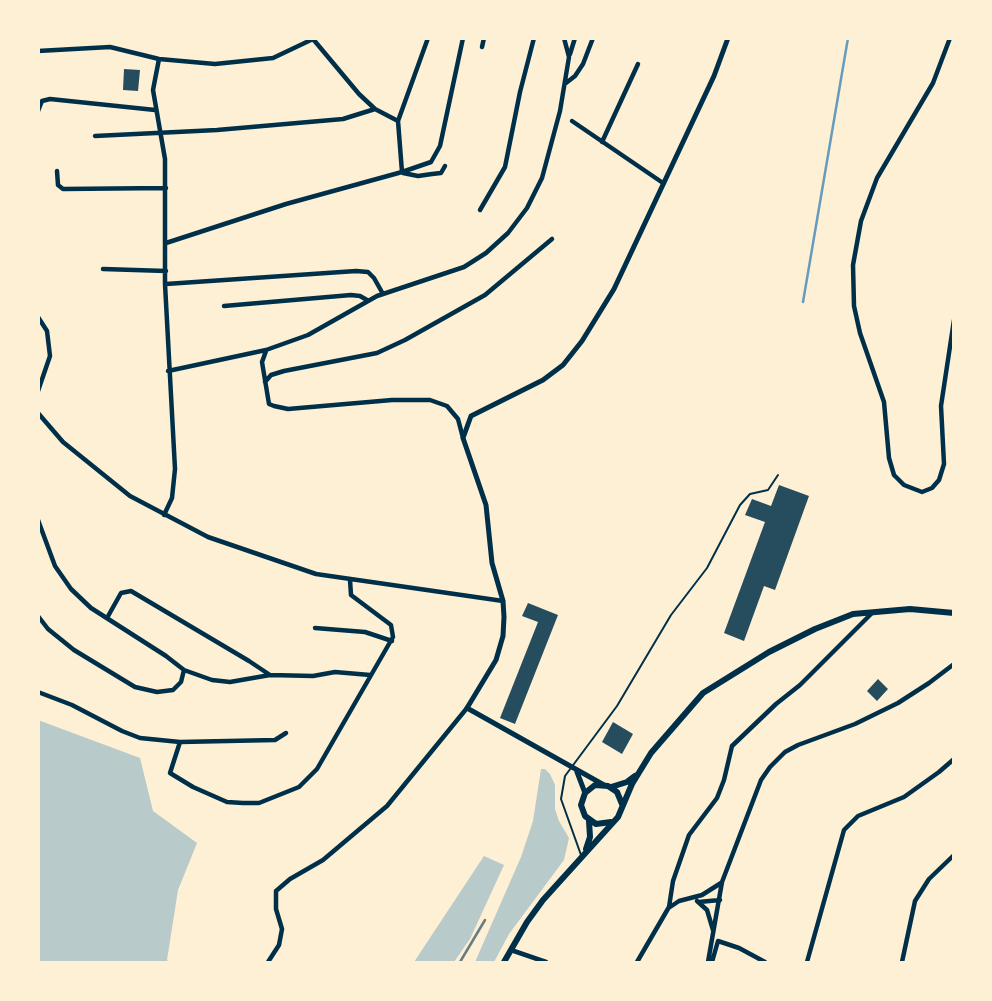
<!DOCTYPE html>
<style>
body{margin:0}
#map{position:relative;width:992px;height:1001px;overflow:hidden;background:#fdf0d5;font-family:"Public Sans",sans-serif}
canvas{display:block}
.frame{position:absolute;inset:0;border:40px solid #fdf0d5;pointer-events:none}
</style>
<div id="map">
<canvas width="992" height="1001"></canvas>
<div class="frame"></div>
</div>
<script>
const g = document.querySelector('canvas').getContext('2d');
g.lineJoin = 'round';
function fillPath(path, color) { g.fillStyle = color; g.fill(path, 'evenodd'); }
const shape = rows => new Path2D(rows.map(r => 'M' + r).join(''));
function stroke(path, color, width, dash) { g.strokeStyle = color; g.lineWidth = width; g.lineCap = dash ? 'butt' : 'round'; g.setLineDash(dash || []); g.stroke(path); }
fillPath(shape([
 [38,720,140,758,153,811,197,843,178,890,167,960,169,962,39,962],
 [541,769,545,769,550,774,555,785,555,809,559,821,569,838,564,860,509,934,494,962,475,962,521,857,533,821],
 [484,856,504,865,470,939,454,962,414,962]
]), '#b9caca');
stroke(shape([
 [803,302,848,38]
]), '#669bbc', 2.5);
fillPath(shape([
 [124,69,140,70,138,91,123,90],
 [779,485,809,496,775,590,764,586,744,641,724,633,765,522,745,515,752,499,771,506],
 [528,603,558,615,515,724,500,718,538,622,522,616],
 [878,679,888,689,877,701,867,691],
 [613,722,633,734,622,754,602,742]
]), '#264d5e');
stroke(shape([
 [581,855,561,799,565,776,617,706,671,615,707,568,740,505,750,494,768,490,778,475]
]), '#003049', 2);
stroke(shape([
 [950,38,933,83,877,178,861,221,853,265,854,306,860,333,884,402,889,458,894,475,904,485,922,492,932,488,939,480,944,464,941,406,954,320],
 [313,39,359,94,375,109,398,121],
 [482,47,484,38],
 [38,51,110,47,159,59,215,64,273,58,313,39],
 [570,54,575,38],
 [159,59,153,90,165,159,165,284,175,469,172,498,164,515],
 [566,83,575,76,583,64,593,38],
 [38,111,42,101,50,99,155,110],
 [572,121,663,183],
 [95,136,217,130,343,119,375,109],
 [602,142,638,64],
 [57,171,58,185,63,189,166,188],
 [402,172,398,121,428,38],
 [403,173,418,176,432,174,441,173,445,166],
 [480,210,505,167,520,92,534,38],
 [166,243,286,204,402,172,431,162,440,146,463,38],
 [103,269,166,271],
 [166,284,356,271,368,272,374,278,383,294],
 [224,306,351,295,360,296,367,300],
 [38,317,47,331,50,356,38,391],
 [266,351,262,362,269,404,274,406,288,409,392,400,430,400,447,406,458,419,463,438],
 [168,371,266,350,308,335,377,296,464,267,486,253,508,233,527,208,542,178,560,111,569,57,564,38],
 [265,382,271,375,284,371,377,353,405,340,485,295,552,239],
 [38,413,63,442,130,496,208,537,316,574,503,601],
 [38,520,55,566,71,589,91,608,166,656,184,670,181,682,173,690,157,692,135,687,74,650,48,629,38,616],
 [107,618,121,593,131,591,249,661,270,675],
 [315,628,365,632,392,641],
 [184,670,212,680,230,682,270,675,313,676,335,672,370,675],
 [38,692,72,705,122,731,140,738,180,742],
 [286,733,275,740,180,742,170,773,193,787,227,802,243,803,259,803,299,787,317,769,393,637,391,625,351,595,350,580],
 [697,901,707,910,713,930],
 [699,902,720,900],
 [670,907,679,901,702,895,721,883],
 [511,950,546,962],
 [268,962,279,945,282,929,276,909,276,891,290,879,323,860,387,806,467,708],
 [637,962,669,907,673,881,689,835,717,798,724,780,732,746,776,704,800,685,872,613],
 [708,962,722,882,761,780,770,767,785,752,798,745,855,724,898,703,929,683,954,664],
 [712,962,718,941,739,948,765,962],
 [807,962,844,830,858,816,904,797,939,772,954,759],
 [902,962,915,901,929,879,954,855]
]), '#003049', 4.5);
stroke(shape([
 [577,772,585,793],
 [604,785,467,708,496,660,503,636,504,617,503,601,492,563,486,505,463,438,471,416,543,380,563,365,582,341,614,289,714,76,728,38]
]), '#003049', 5);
stroke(shape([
 [611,787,627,782,635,776],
 [611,822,596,824,585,816,581,805,585,793,595,785,608,786,617,792,622,804],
 [586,849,590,837,589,821],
 [504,962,527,922,543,900,618,817,632,784,651,753,703,693,769,652,815,629,853,614,910,609,954,613]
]), '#003049', 6);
stroke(shape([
 [460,962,485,920]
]), '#657d81', 2.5);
</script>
